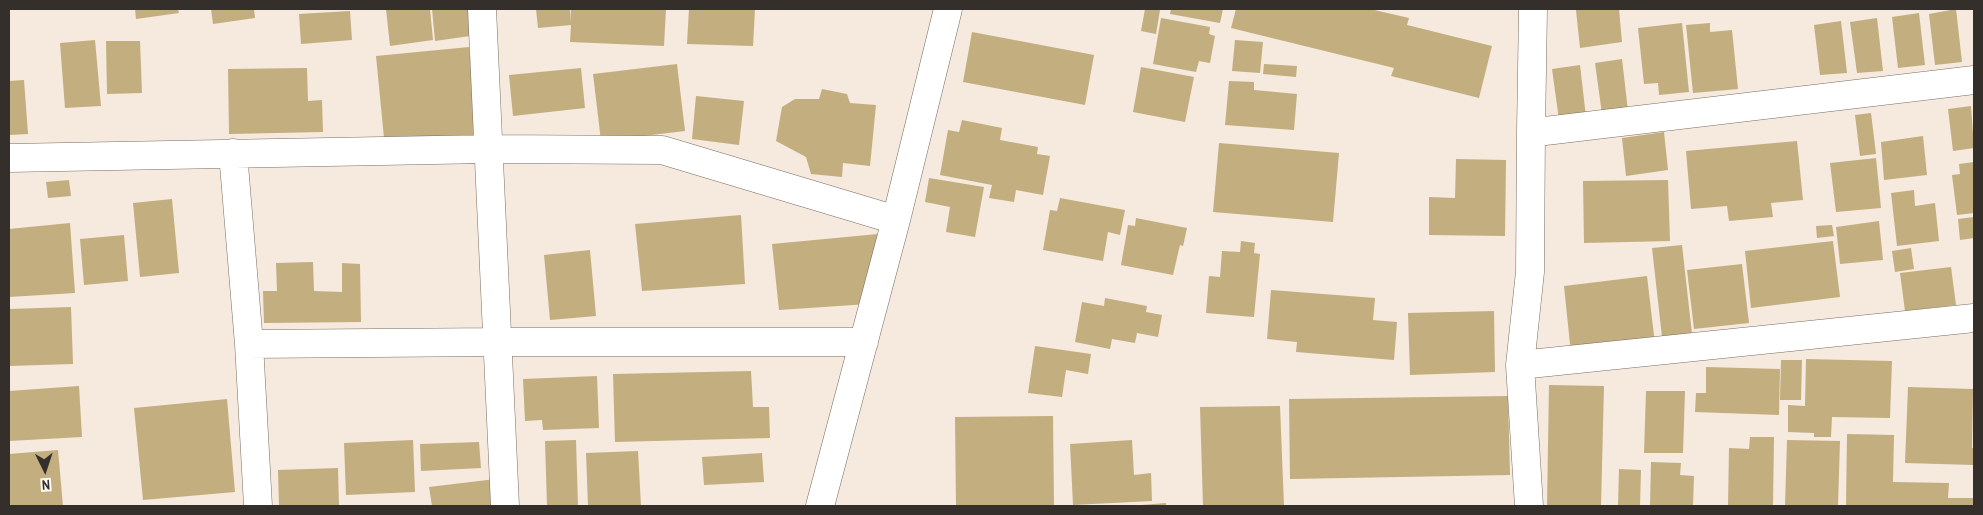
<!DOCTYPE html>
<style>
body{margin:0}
#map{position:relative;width:1983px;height:515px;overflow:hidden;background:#f6e9de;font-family:"Archivo Narrow",sans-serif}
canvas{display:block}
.frame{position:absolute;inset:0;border:10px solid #342f2b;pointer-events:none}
.north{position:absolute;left:20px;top:445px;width:50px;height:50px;-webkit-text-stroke:4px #fdf8f3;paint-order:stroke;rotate:176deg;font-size:14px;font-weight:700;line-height:20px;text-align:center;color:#342f2b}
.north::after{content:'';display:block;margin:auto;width:18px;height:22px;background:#342f2b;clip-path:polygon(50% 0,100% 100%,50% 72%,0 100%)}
</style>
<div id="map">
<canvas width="1983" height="515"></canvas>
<div class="frame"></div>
<div class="north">N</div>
</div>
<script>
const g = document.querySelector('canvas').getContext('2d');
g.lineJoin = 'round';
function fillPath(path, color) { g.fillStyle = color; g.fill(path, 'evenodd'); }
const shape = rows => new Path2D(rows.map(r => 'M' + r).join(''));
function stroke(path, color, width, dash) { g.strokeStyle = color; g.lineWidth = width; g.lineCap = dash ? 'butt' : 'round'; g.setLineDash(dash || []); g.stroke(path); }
fillPath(shape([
 [135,9,178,9,179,13,136,19],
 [211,9,254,9,255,18,213,24],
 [386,9,430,9,433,40,390,46],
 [432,9,474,9,477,35,435,41],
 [536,9,570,9,571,22,571,9,666,9,664,46,570,42,571,25,538,28],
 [689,9,755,9,753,46,687,44],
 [1145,9,1160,10,1156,34,1141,31],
 [1171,9,1223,9,1220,23,1170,14],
 [1236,9,1370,9,1409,18,1407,25,1492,46,1479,98,1391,76,1394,68,1231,28],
 [1619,9,1622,42,1580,48,1576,10],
 [1956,9,1962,62,1935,65,1929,14],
 [350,11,352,40,301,44,299,14],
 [1919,13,1925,65,1898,68,1892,17],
 [1161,18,1210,27,1209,34,1215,36,1210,63,1199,61,1196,72,1153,64],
 [1877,18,1883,71,1857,73,1850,22],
 [1841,21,1847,73,1820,75,1814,25],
 [1682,23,1689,92,1659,95,1658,83,1644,84,1638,28],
 [1710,23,1710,32,1732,30,1738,89,1693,93,1686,25],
 [972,32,1094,55,1085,105,963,82],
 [95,40,101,106,65,108,60,43],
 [1235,40,1263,42,1260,73,1232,71],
 [106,41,140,41,142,93,107,94],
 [469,47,477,140,385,148,376,56],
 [1622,59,1628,111,1602,114,1595,63],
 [677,64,685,131,601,141,593,74],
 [1264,64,1297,66,1296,77,1263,74],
 [1580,65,1586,117,1559,120,1552,69],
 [1141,67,1194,77,1185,122,1133,112],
 [307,68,308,101,322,100,323,132,229,134,228,69],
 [581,68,585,108,513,116,509,75],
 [24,80,28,134,9,135,9,81],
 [1229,81,1254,82,1254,90,1297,94,1294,130,1225,125],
 [822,89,847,94,850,103,876,105,870,166,843,163,842,177,811,174,806,157,776,141,782,107,795,99,819,99],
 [696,96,744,101,739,145,692,139],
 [1971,106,1974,148,1953,151,1948,109],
 [1871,113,1876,154,1860,156,1855,115],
 [962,120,1002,128,1000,140,1038,147,1037,154,1050,156,1043,195,1016,190,1014,202,989,198,992,185,940,175,948,130,959,132],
 [1664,132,1668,170,1626,176,1622,138],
 [1923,136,1927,175,1884,180,1881,142],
 [1797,141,1803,200,1771,203,1773,217,1729,221,1727,206,1691,209,1686,151],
 [1219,143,1339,153,1333,222,1213,212],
 [1876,158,1881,208,1836,212,1830,163],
 [1456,159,1506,160,1505,236,1429,235,1429,197,1455,198],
 [1974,162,1974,213,1957,215,1952,175,1960,174,1959,164],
 [929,178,984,187,975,237,946,232,950,207,925,202],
 [69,180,71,196,48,198,46,182],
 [1668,180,1670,241,1584,243,1583,181],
 [1914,190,1915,206,1935,203,1939,241,1897,246,1891,193],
 [1060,198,1125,210,1120,235,1108,232,1103,261,1043,250,1050,210,1057,211],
 [172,199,179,273,140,277,133,203],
 [741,215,745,284,642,291,635,224],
 [1974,217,1974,238,1960,240,1958,219],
 [1136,218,1187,228,1183,246,1180,245,1173,275,1121,265,1128,225,1135,226],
 [1879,221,1883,260,1840,264,1836,227],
 [70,223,75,293,9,297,9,229],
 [1832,225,1834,236,1817,238,1816,226],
 [878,234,883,303,779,310,772,244],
 [124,235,128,281,84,285,80,239],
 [1241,241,1255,243,1254,253,1260,254,1254,317,1206,313,1209,276,1220,277,1222,251,1240,252],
 [1833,241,1840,297,1751,308,1745,251],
 [1682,245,1692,334,1662,337,1652,248],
 [1911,248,1914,269,1895,272,1892,251],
 [590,250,596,316,550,320,544,255],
 [313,262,314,291,342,292,342,263,360,264,361,322,264,323,263,291,277,291,276,263],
 [1742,264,1749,323,1694,329,1687,270],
 [1951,267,1956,305,1905,311,1900,273],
 [1647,276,1655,344,1571,354,1564,286],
 [1271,290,1375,298,1373,320,1397,322,1394,360,1296,352,1297,342,1267,339],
 [1105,298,1147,306,1146,312,1162,315,1158,337,1137,333,1135,343,1112,339,1110,349,1075,342,1082,302,1104,306],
 [71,307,73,364,9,366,9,309],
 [1494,311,1495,372,1410,375,1408,313],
 [1035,346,1091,354,1088,374,1066,370,1062,397,1028,393],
 [1806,359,1892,361,1890,418,1832,417,1831,437,1814,437,1814,433,1788,432,1788,405,1805,406],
 [1781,360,1802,360,1801,400,1780,400],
 [1706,367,1780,369,1779,415,1695,412,1696,393,1706,393],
 [751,371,753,407,769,407,770,438,615,442,613,374],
 [597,376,599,428,543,430,542,420,525,421,523,379],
 [1549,385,1604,386,1601,506,1547,506],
 [79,386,82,437,9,441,9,391],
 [1908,387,1973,389,1972,448,1974,448,1974,465,1905,463],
 [1646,391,1685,391,1683,453,1644,453],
 [1508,396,1510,475,1290,479,1289,399],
 [227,399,235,492,143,500,134,408],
 [1280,406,1284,506,1203,506,1200,407],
 [1053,416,1054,506,956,506,955,417],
 [1847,434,1894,435,1893,482,1949,483,1948,498,1974,498,1974,506,1846,506],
 [1750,437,1774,437,1773,506,1728,506,1729,448,1749,449],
 [413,440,415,492,346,495,344,443],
 [576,440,578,506,547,506,545,441],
 [1132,440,1134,475,1151,473,1152,501,1073,505,1070,444],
 [1787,440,1840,441,1838,506,1785,506],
 [479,442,481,468,421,471,420,444],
 [58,450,63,506,9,506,9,454],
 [638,451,641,506,588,506,586,453],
 [762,453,764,482,704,485,702,457],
 [1651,462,1681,463,1680,475,1694,476,1693,506,1650,506],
 [338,468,339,506,279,506,278,470],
 [1619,469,1641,470,1640,506,1618,506],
 [504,478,507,506,432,506,429,487],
 [1166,503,1166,506,1141,506,1141,505]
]), '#c3ae7f');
const minor = shape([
 [482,9,505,506],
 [1531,131,1533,9],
 [233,153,249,344,258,506],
 [9,158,488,149,662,150,896,220],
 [249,344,497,342,864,342],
 [1520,365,1974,318],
 [820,506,896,220,948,9],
 [1529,506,1520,365,1530,272,1531,131,1545,131,1974,80]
]);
stroke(minor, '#796e64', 29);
stroke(minor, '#fff', 28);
</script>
